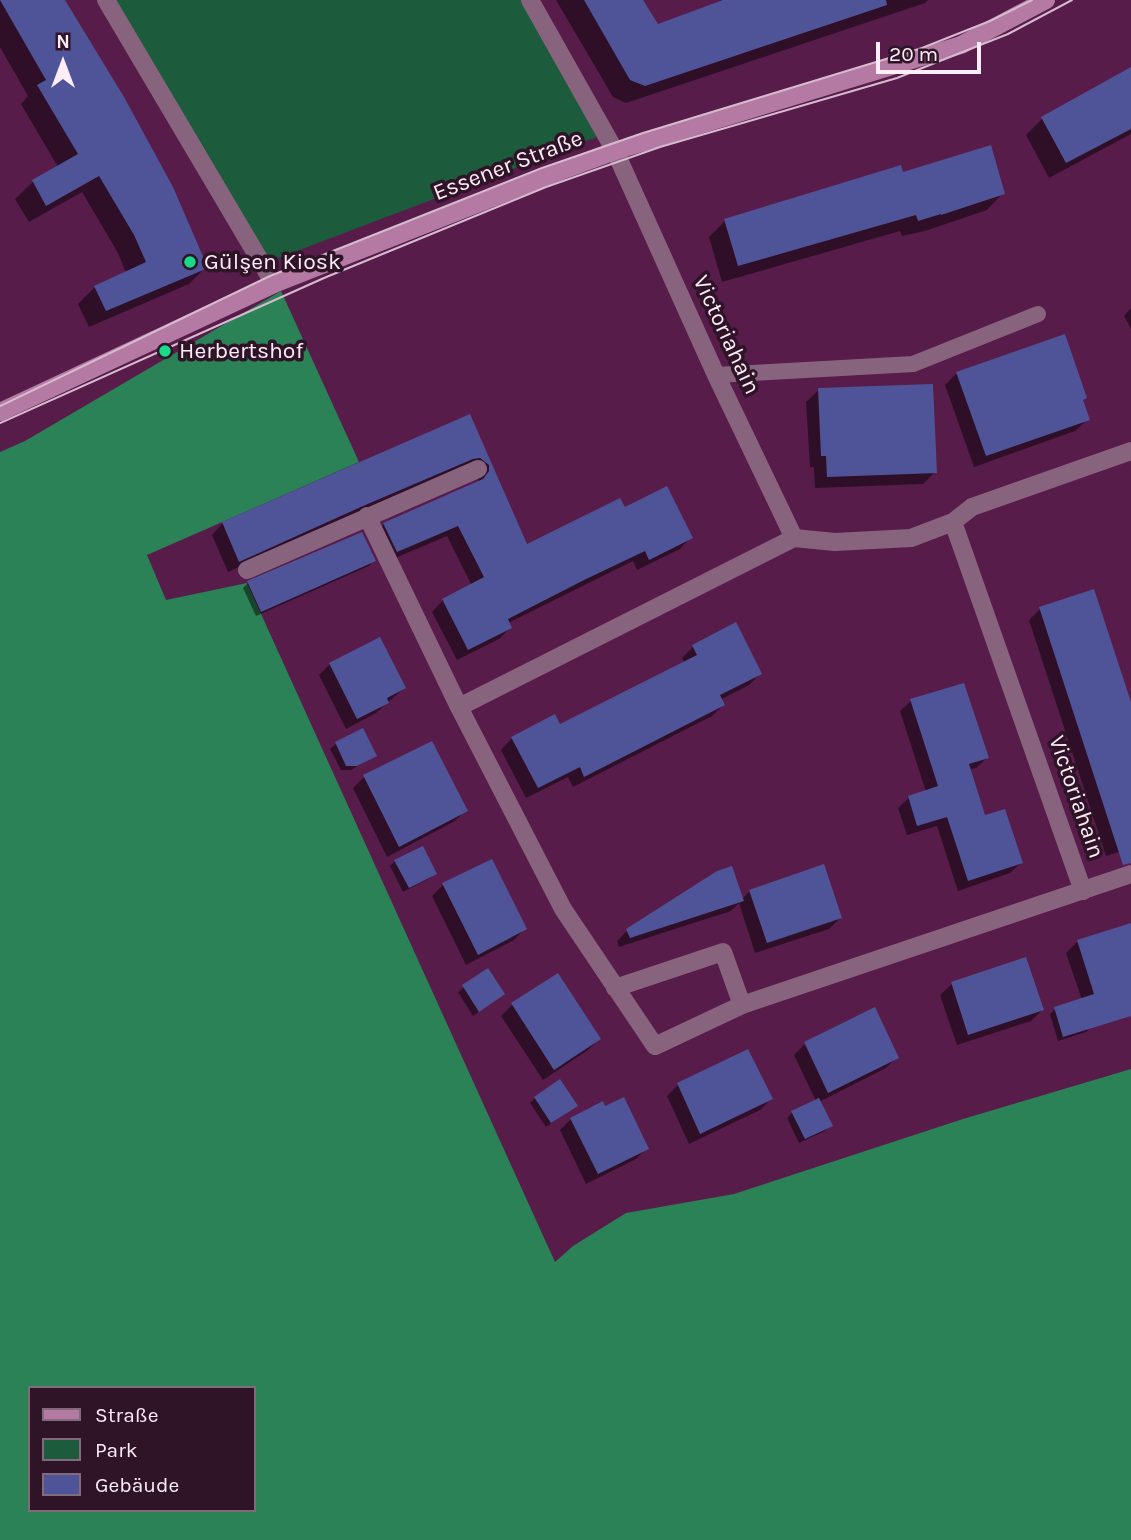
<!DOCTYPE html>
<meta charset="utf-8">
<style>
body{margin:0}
#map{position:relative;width:1131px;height:1540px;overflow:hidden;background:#581c4b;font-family:Karla,sans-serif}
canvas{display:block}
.legend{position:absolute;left:28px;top:1386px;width:228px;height:126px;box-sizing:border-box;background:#2f1428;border:2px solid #816b7b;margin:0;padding:9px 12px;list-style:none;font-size:21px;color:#fdedf7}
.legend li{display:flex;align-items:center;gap:14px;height:35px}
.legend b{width:35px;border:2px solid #816b7b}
.north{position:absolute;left:28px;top:28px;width:70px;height:70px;-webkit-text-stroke:5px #2f1428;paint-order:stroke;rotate:0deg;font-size:19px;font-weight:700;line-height:28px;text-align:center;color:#fdedf7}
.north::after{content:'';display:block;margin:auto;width:24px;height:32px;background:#fdedf7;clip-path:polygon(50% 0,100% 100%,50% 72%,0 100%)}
.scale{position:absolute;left:876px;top:42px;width:105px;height:32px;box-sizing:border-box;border:4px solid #fdedf7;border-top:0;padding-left:9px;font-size:21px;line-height:24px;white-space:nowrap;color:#fdedf7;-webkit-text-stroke:5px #2f1428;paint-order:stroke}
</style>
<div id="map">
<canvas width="1131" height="1540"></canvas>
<ul class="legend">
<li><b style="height:9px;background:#b47aa4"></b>Straße</li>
<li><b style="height:19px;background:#1c5b3b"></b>Park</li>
<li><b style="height:19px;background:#4e5497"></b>Gebäude</li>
</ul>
<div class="north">N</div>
<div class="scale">20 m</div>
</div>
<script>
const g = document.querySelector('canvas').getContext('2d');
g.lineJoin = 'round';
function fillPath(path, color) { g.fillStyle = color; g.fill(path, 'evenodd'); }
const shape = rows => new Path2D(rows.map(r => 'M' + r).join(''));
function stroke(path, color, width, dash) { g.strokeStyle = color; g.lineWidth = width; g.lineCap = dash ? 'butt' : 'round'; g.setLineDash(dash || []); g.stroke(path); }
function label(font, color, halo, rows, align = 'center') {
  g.font = font + ' Karla,sans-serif'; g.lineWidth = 7; g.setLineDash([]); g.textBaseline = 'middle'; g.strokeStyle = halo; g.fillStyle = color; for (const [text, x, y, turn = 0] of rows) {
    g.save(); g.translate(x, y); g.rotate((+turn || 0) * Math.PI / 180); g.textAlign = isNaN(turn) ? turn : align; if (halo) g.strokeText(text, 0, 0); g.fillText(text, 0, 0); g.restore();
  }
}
fillPath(shape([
 [112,0,522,0,569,82,597,137,268,262]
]), '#1c5b3b');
fillPath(shape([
 [281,291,359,462,147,555,166,600,247,583,555,1262,573,1246,626,1213,734,1194,963,1119,1131,1069,1131,1540,0,1540,0,452,25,441],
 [30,1388,254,1388,254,1510,30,1510]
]), '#2b8256');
fillPath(shape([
 [0,0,63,0,206,267,189,284,89,327,78,304,95,287,126,273,118,253,82,192,29,222,15,199,33,182,58,167,21,104,28,96,0,47],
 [556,0,641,0,657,26,727,0,928,0,925,3,626,103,613,97],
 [1131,69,1131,134,1049,178,1026,135,1042,119],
 [902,174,1003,193,987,210,925,231,902,236,900,231,722,282,709,237,725,221],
 [1131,308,1131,329,1124,316],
 [957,373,1081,401,1088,419,1075,431,974,467,945,385],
 [819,390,935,472,923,484,815,488,814,467,810,467,806,402],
 [469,417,526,547,624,510,691,537,680,549,637,570,633,561,508,623,510,628,499,639,457,660,432,612,443,600,472,586,447,536,386,562,373,536,384,524,479,483,478,477,350,516,228,572,212,535,223,523],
 [374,561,369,566,256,616,243,588,248,583],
 [1040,609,1131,707,1131,848,1106,856,1029,620],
 [693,647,760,674,749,685,720,700,723,705,712,716,573,787,568,777,526,798,501,750,512,738,560,726,685,663,682,658],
 [330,664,404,688,376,713,346,729,319,675],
 [911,701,987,758,976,768,969,770,984,818,1021,863,1010,873,958,891,937,826,907,835,898,808,909,798,926,792,900,711],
 [362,731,374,756,351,770,341,770,330,749,336,744],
 [364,777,466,810,455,821,387,857,353,788],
 [395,861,435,873,430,878,403,892,390,866],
 [491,861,525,928,514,940,466,965,432,896,443,885],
 [750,891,840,918,829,929,755,953,739,903,731,911,619,947,617,941,627,931,741,900],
 [1131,924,1131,988,1086,1032,1058,1041,1050,1014,1055,1009,1082,1000,1066,953,1077,942],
 [487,970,503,994,473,1016,458,992],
 [952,984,1042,1010,1031,1021,957,1045,940,995],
 [512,1005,599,1039,588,1050,543,1080,501,1016],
 [805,1044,897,1057,886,1068,819,1102,831,1125,825,1131,799,1143,787,1118,792,1113,816,1101,794,1055],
 [678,1085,771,1099,760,1110,689,1144,667,1096],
 [535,1098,570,1110,546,1127,530,1103],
 [571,1119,647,1148,636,1159,586,1184,560,1130]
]), '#0007');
fillPath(shape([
 [0,0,65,0,124,97,173,187,208,268,106,311,94,286,146,262,134,235,99,176,46,206,32,180,78,154,37,85,46,80],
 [584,0,643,0,658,24,723,0,886,0,887,5,645,86,630,80],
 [1131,67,1131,129,1066,163,1041,117],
 [991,145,1005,194,941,215,941,214,918,221,916,215,738,266,724,219,901,165,903,172],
 [1065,334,1087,398,1083,400,1090,420,986,456,956,372],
 [933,384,937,473,827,477,826,456,821,456,818,388],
 [470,414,527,544,620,498,625,507,667,486,693,538,649,560,645,551,584,580,508,619,512,628,468,650,442,599,484,577,458,526,397,552,383,523,483,479,489,471,489,465,480,458,473,459,363,506,239,562,222,522],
 [362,532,376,561,261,612,247,581],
 [1094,589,1131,702,1131,863,1123,865,1039,607],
 [736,622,762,674,720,695,725,705,584,777,580,767,538,788,511,737,555,714,560,724,697,655,692,645],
 [380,637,406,688,387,698,389,703,357,719,329,663],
 [964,683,989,758,969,764,985,815,1005,809,1023,863,968,881,947,817,917,826,908,796,938,786,910,699],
 [363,728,377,756,357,766,346,766,335,742],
 [432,741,468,811,399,847,363,775],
 [423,846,437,874,409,888,394,860],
 [492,859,527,929,478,955,442,883],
 [824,864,842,918,767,943,749,890],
 [732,866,744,901,630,938,626,929,717,871],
 [1131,923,1131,1016,1063,1037,1054,1007,1094,994,1077,940],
 [1026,957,1044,1010,968,1035,951,982],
 [488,968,505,994,479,1012,462,985],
 [558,973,601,1039,554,1070,511,1003],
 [875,1007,899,1058,828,1093,804,1042],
 [748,1049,773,1099,700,1134,677,1083],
 [560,1079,578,1106,551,1123,534,1097],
 [624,1097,649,1149,598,1174,570,1118,603,1101,605,1106],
 [819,1098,833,1126,805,1139,791,1111]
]), '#4e5497');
stroke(shape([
 [716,375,913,364,1038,314]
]), '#88637d', 16);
stroke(shape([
 [106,0,274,284],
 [530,0,615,151,716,375,794,538],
 [367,516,459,707,563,909,655,1046,742,1005,1131,874],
 [953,522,1083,891],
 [247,570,478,469],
 [459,707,794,538,835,542,911,538,953,522,972,507,1131,451],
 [615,988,723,952,742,1005]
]), '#88637d', 18);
stroke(shape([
 [0,412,274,284,566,169,615,151,961,45,1046,0]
]), '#b47aa4', 18);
stroke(shape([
 [0,406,270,276,542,168,643,133,922,48,990,21,1032,0],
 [0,423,324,278,546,187,660,147,897,78,1008,34,1072,0]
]), '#d6bbce', 2);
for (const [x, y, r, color] of [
 [190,262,7,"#1ad988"],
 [165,351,7,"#1ad988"]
]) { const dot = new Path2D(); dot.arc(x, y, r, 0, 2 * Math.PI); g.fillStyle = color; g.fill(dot); stroke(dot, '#2f1428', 2.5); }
label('23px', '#fdedf7', '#2f1428', [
 ["Essener Straße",508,166,-21],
 ["Victoriahain",726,335,65],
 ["Victoriahain",1076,797,71]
]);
label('23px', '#fdedf7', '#2f1428', [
 ["Gülşen Kiosk",204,262],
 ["Herbertshof",179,351]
], 'left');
</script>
